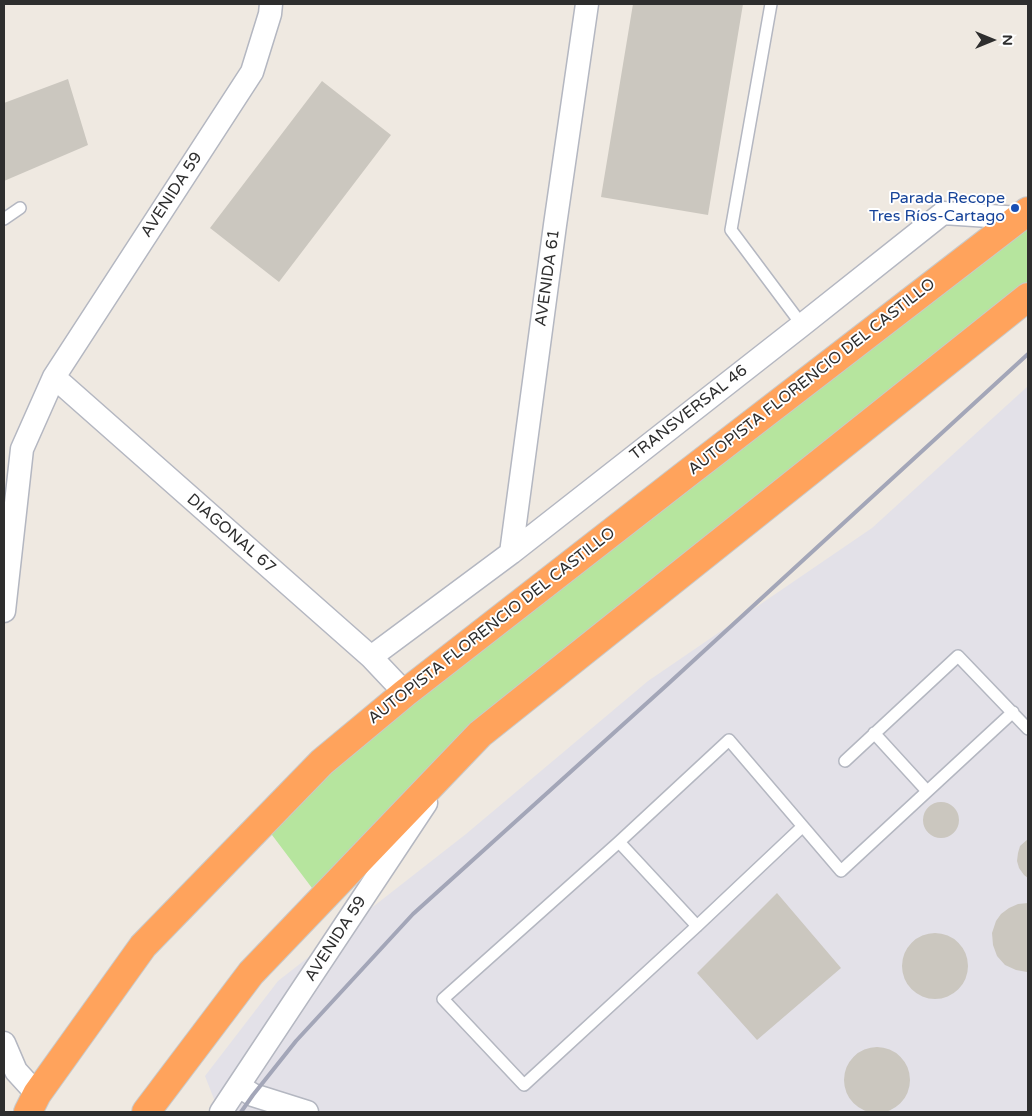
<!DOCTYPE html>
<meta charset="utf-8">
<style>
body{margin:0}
#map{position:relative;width:1032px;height:1116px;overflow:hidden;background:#efe9e1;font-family:"Varela Round",sans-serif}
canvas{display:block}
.frame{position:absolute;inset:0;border:5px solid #2e2e2e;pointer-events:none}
.north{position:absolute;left:967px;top:15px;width:50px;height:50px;-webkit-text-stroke:4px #fff;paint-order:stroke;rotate:90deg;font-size:14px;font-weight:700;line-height:20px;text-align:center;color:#2e2e2e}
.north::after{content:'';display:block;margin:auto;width:18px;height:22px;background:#2e2e2e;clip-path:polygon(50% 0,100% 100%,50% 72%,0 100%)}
</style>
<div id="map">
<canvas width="1032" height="1116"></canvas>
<div class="frame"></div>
<div class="north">N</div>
</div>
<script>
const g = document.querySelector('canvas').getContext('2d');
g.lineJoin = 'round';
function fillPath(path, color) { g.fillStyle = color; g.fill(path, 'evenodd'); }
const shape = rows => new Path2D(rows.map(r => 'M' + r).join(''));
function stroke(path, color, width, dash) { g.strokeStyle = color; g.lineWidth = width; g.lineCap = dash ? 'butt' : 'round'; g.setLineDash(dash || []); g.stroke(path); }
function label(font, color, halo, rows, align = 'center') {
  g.font = font + ' "Varela Round",sans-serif'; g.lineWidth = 4; g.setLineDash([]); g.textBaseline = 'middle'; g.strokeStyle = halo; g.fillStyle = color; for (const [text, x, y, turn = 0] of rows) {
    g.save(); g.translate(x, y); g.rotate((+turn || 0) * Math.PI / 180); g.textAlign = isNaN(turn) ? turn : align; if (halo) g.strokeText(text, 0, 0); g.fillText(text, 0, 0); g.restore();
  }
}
fillPath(shape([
 [1028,386,1028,1112,219,1112,205,1076,278,981,466,834,648,681,872,528]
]), '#e3e1e8');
fillPath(shape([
 [1028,213,1028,297,480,734,321,900,263,823]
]), '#b6e59e');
fillPath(shape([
 [633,4,743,4,708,215,601,197],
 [68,79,88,145,4,181,4,103],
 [322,81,391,135,279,282,210,228],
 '923 820a18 18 0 1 1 36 0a18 18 0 1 1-36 0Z',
 [1028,839,1028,878,1024,875,1019,868,1017,861,1018,853,1020,846],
 [777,893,841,968,757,1040,697,973],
 [1028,903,1028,972,1027,972,1016,970,1005,965,997,956,993,945,992,933,996,921,1001,914,1009,908,1018,904],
 '902 966a33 33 0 1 1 66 0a33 33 0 1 1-66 0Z',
 '844 1080a33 33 0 1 1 66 0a33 33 0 1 1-66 0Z'
]), '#cbc7bf');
const lane = shape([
 [771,4,731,230,802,325],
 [4,219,20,208],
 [874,733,927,791],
 [845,761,958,656,1028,729],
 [802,827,697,926,524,1085,443,999,619,842,729,740,841,871,1013,712],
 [619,842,697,926]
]);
const street = shape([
 [54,377,371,657,405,693],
 [511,553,555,225,587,4],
 [4,611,22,449,54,377,252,72,270,14,271,4],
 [371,657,511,553,802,325,943,213,1020,218],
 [4,1043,16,1071,37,1094],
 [239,1086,253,1095,307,1112],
 [221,1112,426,803]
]);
const highway = shape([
 [28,1112,37,1094,143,946,322,762,405,693,689,472,1028,211],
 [146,1112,251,973,480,734,1028,297]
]);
stroke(lane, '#b4b7c1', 14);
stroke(street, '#b4b7c1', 25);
stroke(highway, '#c9c9c9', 30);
stroke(lane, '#fff', 11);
stroke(street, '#fff', 22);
stroke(highway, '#ffa35c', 28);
stroke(shape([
 [241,1112,253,1095,296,1041,413,914,668,684,1028,354]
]), '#a3a6b8', 4);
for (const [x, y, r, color] of [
 [1015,208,5,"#1a4fb4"]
]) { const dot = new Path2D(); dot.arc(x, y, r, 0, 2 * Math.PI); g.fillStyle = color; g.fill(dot); stroke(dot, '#fff', 2); }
label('16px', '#2e2e2e', '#fff', [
 ["AVENIDA 59",172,195,-57],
 ["AVENIDA 61",548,278,-82],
 ["AUTOPISTA FLORENCIO DEL CASTILLO",812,377,-38],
 ["TRANSVERSAL 46",689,413,-38],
 ["DIAGONAL 67",231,534,41],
 ["AUTOPISTA FLORENCIO DEL CASTILLO",492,626,-38],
 ["AVENIDA 59",336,939,-57]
]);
label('16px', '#164399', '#fff', [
 ["Parada Recope",1005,199],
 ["Tres Ríos-Cartago",1005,217]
], 'right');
</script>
